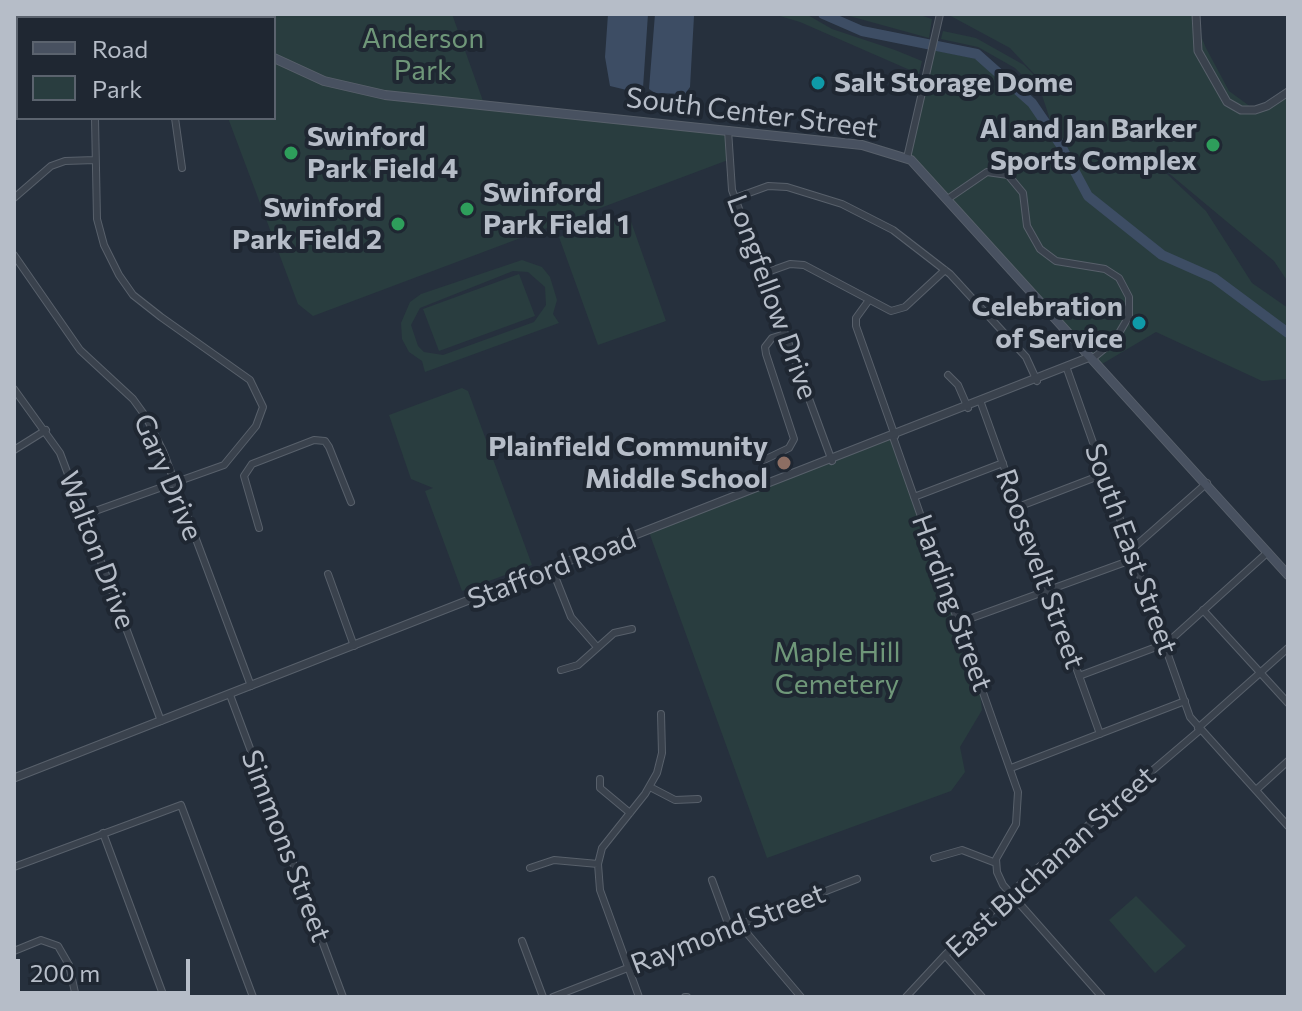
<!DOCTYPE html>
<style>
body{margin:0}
#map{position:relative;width:1302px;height:1011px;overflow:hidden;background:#26303d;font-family:Commissioner,sans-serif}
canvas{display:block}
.frame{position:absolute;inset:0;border:16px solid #b6bdc8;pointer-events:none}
.legend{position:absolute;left:16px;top:16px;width:260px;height:104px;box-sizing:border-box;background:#1f2732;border:2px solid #5b636e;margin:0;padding:10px 14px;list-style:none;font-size:24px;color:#b6bdc8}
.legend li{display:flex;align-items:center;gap:16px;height:40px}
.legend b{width:40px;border:2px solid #5b636e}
.scale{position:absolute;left:16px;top:959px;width:174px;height:36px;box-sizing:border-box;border:4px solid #b6bdc8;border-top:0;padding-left:10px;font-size:24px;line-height:28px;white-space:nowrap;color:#b6bdc8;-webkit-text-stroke:6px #1f2732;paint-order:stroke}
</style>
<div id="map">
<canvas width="1302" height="1011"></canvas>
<div class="frame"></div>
<ul class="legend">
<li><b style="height:10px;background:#485160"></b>Road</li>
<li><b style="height:22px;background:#293d3f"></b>Park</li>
</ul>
<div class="scale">200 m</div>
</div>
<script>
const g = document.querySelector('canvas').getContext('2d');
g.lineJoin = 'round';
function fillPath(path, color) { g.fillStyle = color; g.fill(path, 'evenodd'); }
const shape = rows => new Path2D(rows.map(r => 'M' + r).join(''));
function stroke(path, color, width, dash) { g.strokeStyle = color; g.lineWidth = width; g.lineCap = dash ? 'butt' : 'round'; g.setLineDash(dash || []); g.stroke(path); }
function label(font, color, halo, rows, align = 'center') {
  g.font = font + ' Commissioner,sans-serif'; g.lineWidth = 8; g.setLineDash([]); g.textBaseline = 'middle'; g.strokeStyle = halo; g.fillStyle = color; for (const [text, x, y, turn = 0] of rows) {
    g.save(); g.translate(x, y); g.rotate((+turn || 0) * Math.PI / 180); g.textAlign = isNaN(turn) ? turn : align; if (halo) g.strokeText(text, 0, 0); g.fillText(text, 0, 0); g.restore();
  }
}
fillPath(shape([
 [277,14,452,14,483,101,372,91,728,130,728,160,313,316,298,304,228,118,274,118,274,58,301,71,274,52,274,18,267,18],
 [773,14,806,14,832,29,895,50,922,61,919,74,800,22],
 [842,14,917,14,932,19,929,38],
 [947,14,1192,14,1206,48,1229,91,1255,110,1288,92,1288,282,1274,261,1147,155,1206,211,1252,283,1288,308,1288,379,1262,381,1156,332,1102,364,1090,357,907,158,933,50,978,59,1032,103,1055,135,1042,95,1015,68,978,47,941,39,943,31,976,38,1024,65,1052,93,1010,48],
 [628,213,666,321,598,345,559,237],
 [522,260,542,267,550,277,557,300,553,314,559,323,425,372,422,361,409,352,402,339,401,323,410,302,421,294],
 [513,271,528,272,545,287,546,305,534,322,443,355,424,352,418,346,411,325,420,308],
 [519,274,535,316,439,351,423,309],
 [462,388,468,391,532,565,462,591,425,491,433,488,411,479,389,415],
 [893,437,978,674,982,710,960,747,965,772,951,791,767,858,649,532],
 [1136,896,1186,946,1155,973,1109,920]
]), '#293d3f');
fillPath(shape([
 [608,14,648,14,643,88,635,92,610,86,605,57],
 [655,14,694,16,690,87,685,94,655,93,649,89]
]), '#3d4d64');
stroke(shape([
 [823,14,862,31,977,54,1032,103,1060,144,1088,196,1162,255,1214,278,1288,333]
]), '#3d4d64', 10);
const minor = shape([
 [67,14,69,18],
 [158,14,159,18],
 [14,110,18,109],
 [175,118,182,168],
 [728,130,732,190,832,461],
 [907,158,940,14],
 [14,198,51,166,65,161,95,160],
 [735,198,768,186,787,187,842,204,893,230,950,274,1026,357,1037,381],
 [949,198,987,172,1008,175,1023,193,1027,226,1040,249,1056,261,1105,269,1119,278,1129,297,1129,316,1115,340,1092,359],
 [14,255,80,350,133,399,146,417,163,451,251,686],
 [762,274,790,264,804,265,891,311,905,307,945,270],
 [869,300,856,318,856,326,895,436],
 [1067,369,1190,717,1288,826],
 [948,375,958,385,968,408],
 [14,389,60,453,161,721],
 [981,403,1100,734],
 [893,437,1018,792,1016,824,996,859,997,872,1003,885,1102,997],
 [14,450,46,430],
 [764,460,789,448,794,439,766,354,765,347,772,338,785,334],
 [914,497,1003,463],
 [1018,507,1104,474],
 [84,515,224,465,256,426,263,407,250,380,161,317,133,295,119,275,104,245,97,219,95,118],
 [259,528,244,476,252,464,314,440,325,441,329,447,351,502],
 [1131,550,1207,483],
 [552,569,571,617,597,647],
 [328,574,354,646],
 [1203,610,1288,703],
 [958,623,1134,559],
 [561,670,578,665,614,633,632,629],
 [1079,676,1167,643,1268,552],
 [230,695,343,997],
 [1198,728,1288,648],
 [1011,768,1185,701],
 [600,779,600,788,630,813],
 [650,787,675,800,698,799],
 [1256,790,1288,761],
 [103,833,164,997],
 [934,858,962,850,996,863],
 [14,867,181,805,253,997],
 [530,868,554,860,598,864],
 [712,880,730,929],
 [740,925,801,997],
 [522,941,543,997],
 [14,951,41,940,58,946,69,965,76,997],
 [945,955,982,997],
 [553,997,857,879],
 [639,997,600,890,598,864,602,848,645,794,657,773,662,753,661,714],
 [685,997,687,997],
 [906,997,945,955,1039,867,1200,730]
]);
const tertiary = shape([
 [1196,14,1198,51,1227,102,1241,110,1255,110,1267,106,1288,92],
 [22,18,34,14],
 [14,778,1090,357]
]);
const secondary = shape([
 [213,14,218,18],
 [274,58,324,81,385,95,862,145,911,160,1288,575]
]);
stroke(minor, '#58606b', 8);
stroke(tertiary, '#58606b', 9);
stroke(secondary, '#58606b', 10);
stroke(minor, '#3a424d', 6);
stroke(tertiary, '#3a424d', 7);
stroke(secondary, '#485160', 8);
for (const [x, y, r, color] of [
 [818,83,8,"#0f9aa8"],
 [1213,145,8,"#2e9e5b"],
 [291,153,8,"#2e9e5b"],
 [467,209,8,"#2e9e5b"],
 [398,224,8,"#2e9e5b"],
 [1139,323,8,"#0f9aa8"],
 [784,463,8,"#8d6e63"]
]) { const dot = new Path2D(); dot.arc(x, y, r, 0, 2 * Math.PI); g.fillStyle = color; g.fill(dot); stroke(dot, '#1f2732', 3); }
label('28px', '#6f9779', '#1f2732', [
 ["Anderson",423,39],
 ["Park",423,71],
 ["Maple Hill",837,653],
 ["Cemetery",837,685]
]);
label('bold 28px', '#b6bdc8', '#1f2732', [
 ["Salt Storage Dome",834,83,"left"],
 ["Al and Jan Barker",1197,129],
 ["Sports Complex",1197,161],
 ["Swinford",307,137,"left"],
 ["Park Field 4",307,169,"left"],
 ["Swinford",483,193,"left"],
 ["Park Field 1",483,225,"left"],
 ["Swinford",382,208],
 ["Park Field 2",382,240],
 ["Celebration",1123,307],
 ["of Service",1123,339],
 ["Plainfield Community",768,447],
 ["Middle School",768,479]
], 'right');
label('28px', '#b6bdc8', '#1f2732', [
 ["South Center Street",752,113,7],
 ["Longfellow Drive",772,297,70],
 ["Gary Drive",168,477,67],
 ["South East Street",1131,549,70],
 ["Walton Drive",97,550,69],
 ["Stafford Road",552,569,-21],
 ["Roosevelt Street",1040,569,70],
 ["Harding Street",952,603,70],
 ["Simmons Street",286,846,69],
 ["East Buchanan Street",1051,862,-42],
 ["Raymond Street",728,929,-21]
]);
</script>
